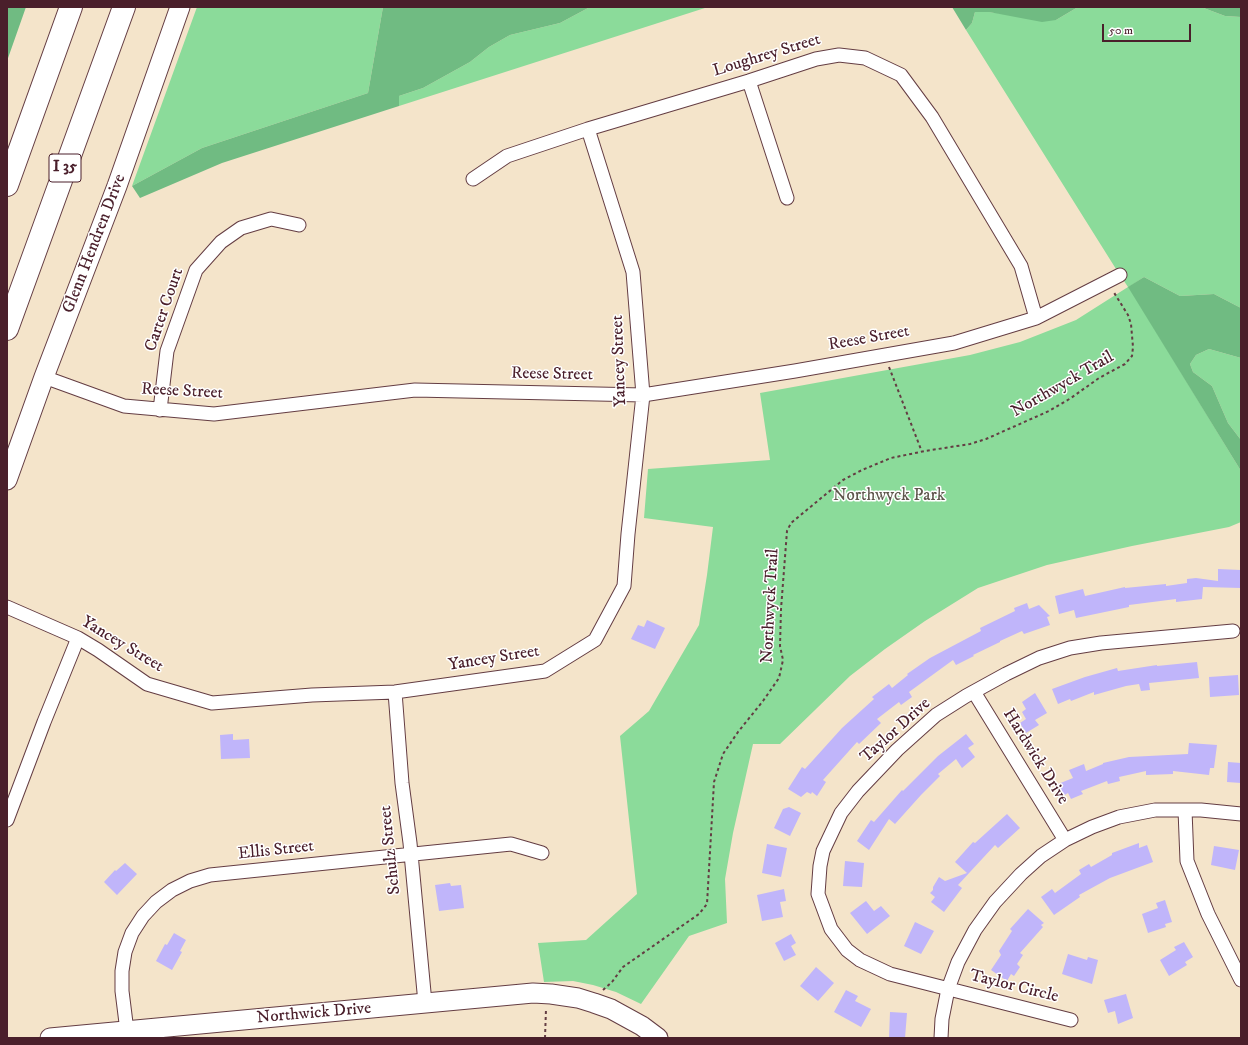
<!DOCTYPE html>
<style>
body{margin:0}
#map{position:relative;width:1248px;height:1045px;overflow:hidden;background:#f4e4ca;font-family:"IM FELL DW Pica",serif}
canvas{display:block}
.frame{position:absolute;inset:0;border:8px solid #4a1f2b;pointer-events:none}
.scale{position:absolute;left:1102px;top:24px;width:89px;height:18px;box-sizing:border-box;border:2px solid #4a1f2b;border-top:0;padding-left:5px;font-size:12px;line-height:14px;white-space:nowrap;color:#4a1f2b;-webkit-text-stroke:3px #fff;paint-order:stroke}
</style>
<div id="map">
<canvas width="1248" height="1045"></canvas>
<div class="frame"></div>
<div class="scale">50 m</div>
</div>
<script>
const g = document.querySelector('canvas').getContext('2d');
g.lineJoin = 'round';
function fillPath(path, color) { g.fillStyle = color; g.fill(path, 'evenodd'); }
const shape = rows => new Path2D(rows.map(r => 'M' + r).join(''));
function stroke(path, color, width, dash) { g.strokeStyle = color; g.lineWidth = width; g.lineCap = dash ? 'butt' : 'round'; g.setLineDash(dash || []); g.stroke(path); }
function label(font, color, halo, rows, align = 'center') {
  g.font = font + ' "IM FELL DW Pica",serif'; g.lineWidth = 3; g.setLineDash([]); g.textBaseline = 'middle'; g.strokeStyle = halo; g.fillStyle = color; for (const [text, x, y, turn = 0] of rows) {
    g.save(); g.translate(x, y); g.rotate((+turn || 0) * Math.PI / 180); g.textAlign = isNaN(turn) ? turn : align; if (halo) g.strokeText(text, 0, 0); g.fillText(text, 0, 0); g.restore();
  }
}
fillPath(shape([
 [197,7,383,7,368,93,202,148,132,186],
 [590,7,708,7,399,106,399,96,423,88,470,62,489,47,510,35,560,23],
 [1078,7,1201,7,1225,16,1241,17,1241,308,1214,294,1180,296,1144,277,1129,287,1241,471,1241,522,1229,527,1132,546,1047,565,978,588,925,621,885,649,850,676,780,744,753,744,733,833,725,879,727,923,689,936,641,1004,616,992,593,985,573,981,544,982,538,943,586,940,637,894,620,736,649,711,699,625,707,575,713,527,644,518,648,469,770,460,760,393,970,355,1020,342,1076,320,1128,287,1116,269,966,30,972,23,975,12,989,12,1056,20],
 [1209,349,1241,358,1241,440,1228,423,1212,386,1193,372,1190,364,1196,355]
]), '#8bdb9a');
fillPath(shape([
 [7,7,26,7,7,61],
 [383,7,590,7,560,23,510,35,489,47,470,62,423,88,399,96,399,106,222,163,140,198,132,186,202,148,368,93],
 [952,7,1078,7,1056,20,1042,22,989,12,975,12,972,23,966,30],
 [1201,7,1241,7,1241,17,1225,16],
 [1144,277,1180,296,1214,294,1241,308,1241,358,1209,349,1196,355,1190,364,1193,372,1212,386,1228,423,1241,440,1241,471,1128,287]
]), '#70bb82');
fillPath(shape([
 [1218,569,1241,570,1241,588,1203,587,1202,599,1176,602,1176,599,1129,605,1129,607,1076,618,1074,610,1059,614,1055,596,1083,589,1085,596,1125,587,1125,588,1166,584,1166,586,1187,583,1187,579,1196,578,1218,581],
 [1027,603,1029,609,1039,605,1050,616,1047,617,1050,625,1024,634,1022,631,1000,641,1000,642,973,655,974,656,956,665,953,660,909,692,912,697,901,705,899,702,877,719,881,723,859,744,857,742,823,780,826,782,817,796,812,792,811,794,807,792,801,797,788,789,802,767,805,769,842,728,874,699,872,697,889,684,892,688,908,675,907,674,930,658,981,631,980,628,1015,611,1014,608],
 [647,620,665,628,655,649,631,639,638,625,644,627],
 [1197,662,1199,678,1149,683,1150,690,1141,691,1139,684,1126,686,1094,695,1094,692,1071,701,1070,699,1058,704,1052,689,1085,677,1117,668,1118,671,1157,665,1157,666],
 [1238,675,1239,695,1210,697,1209,677],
 [1035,693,1047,713,1035,720,1039,725,1026,733,1020,723,1026,719,1022,712,1026,709,1022,702],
 [233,734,233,740,249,739,250,758,221,759,220,735],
 [966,734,974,744,968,748,975,757,962,768,956,759,938,774,940,776,921,795,895,824,889,819,869,850,857,841,871,820,874,822,902,790,903,791,938,756],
 [1189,743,1217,745,1214,768,1210,768,1209,775,1173,771,1173,774,1146,775,1146,771,1119,777,1120,781,1108,784,1107,781,1081,791,1083,794,1071,799,1068,793,1063,796,1058,784,1073,778,1069,770,1084,764,1086,771,1103,764,1103,763,1129,757,1188,754],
 [1228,762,1241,763,1241,783,1227,782],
 [789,807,801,813,790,836,774,828,783,809],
 [1007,814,1020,828,998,848,995,845,958,885,962,888,944,912,931,902,935,897,930,893,933,890,933,887,939,877,945,881,967,873,955,862,973,842,975,843],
 [1139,843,1139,848,1147,845,1153,862,1110,878,1079,895,1080,897,1054,915,1041,897,1052,889,1055,893,1081,874,1079,870,1089,864,1091,867,1112,855,1112,853],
 [767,844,787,848,781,877,762,873],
 [1214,846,1239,850,1235,870,1211,865],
 [845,861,864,863,862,887,843,886],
 [125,863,137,874,117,895,104,882,115,870,116,871],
 [450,883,451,886,461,885,464,908,439,911,435,885],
 [784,889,786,901,780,902,783,917,762,921,757,895],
 [1165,900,1172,922,1165,924,1166,927,1148,933,1142,914,1158,908,1156,903],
 [866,901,874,911,881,906,890,916,867,934,850,913],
 [1028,909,1044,923,1041,925,1043,927,1020,953,1023,955,1017,964,1020,967,1014,976,1011,974,1007,981,991,970,1001,955,999,951,1012,931,1010,929],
 [915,922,934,931,921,954,904,946],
 [174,933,186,940,180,951,182,952,172,970,156,961,165,944,167,945],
 [791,934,796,943,791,946,796,955,784,961,775,943],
 [1184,942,1193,957,1185,962,1187,965,1169,976,1160,960,1176,950,1174,947],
 [1068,954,1087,960,1088,957,1098,960,1092,984,1062,974],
 [816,967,834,983,818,1001,800,986],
 [846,990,858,996,855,1001,871,1009,861,1027,834,1012],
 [1126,994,1133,1018,1118,1024,1115,1011,1108,1013,1104,1000],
 [890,1012,907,1013,905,1038,889,1038]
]), '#c0b5fa');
const street = shape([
 [749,81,787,198],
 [473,179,507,156,588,129,749,81,816,59,839,55,865,58,901,75,932,117,1021,266,1036,318],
 [44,377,124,406,214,414,415,390,643,395,795,371,954,343,1036,318,1120,275],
 [160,410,167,351,196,270,221,242,241,228,271,219,299,225],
 [7,607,78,638,98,650,147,684,212,703,312,695,395,692,545,671,595,640,624,586,628,534,643,395,633,272,588,129],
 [395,692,402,783,410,843,425,1003],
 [974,692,1065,840],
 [1185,810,1187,861,1208,914,1241,980],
 [7,820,44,722,78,638],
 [1071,1020,890,974,860,960,847,950,831,929,818,894,820,866,823,851,841,813,858,791,897,750,936,715,966,696,1006,674,1039,658,1070,648,1101,643,1233,631],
 [127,1031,122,991,122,971,125,952,132,933,143,916,156,902,172,890,190,881,210,875,511,844,542,853],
 [941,1038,942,1019,948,989,958,962,975,930,995,902,1021,874,1041,856,1065,840,1092,827,1119,817,1155,810,1201,810,1241,814]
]);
const secondary = shape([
 [7,480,44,377,117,186,180,7],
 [50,1038,533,993,551,994,578,998,594,1003,611,1009,642,1026,658,1038]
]);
const highway = shape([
 [7,185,71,7],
 [7,329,124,7]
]);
stroke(street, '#643d43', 15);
stroke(secondary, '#643d43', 21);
stroke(highway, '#643d43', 24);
stroke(shape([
 [889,367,922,452],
 [603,990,612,982,623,967,699,914,707,904,714,782,723,754,738,732,763,701,779,678,783,660,780,646,781,609,787,531,791,523,843,480,862,470,891,458,925,451,970,444,986,439,1049,411,1071,398,1099,378,1125,364,1132,356,1133,347,1131,324,1128,315,1113,291],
 [545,1038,546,1009]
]), '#643d43', 2, [3, 3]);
stroke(street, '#fff', 13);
stroke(secondary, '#fff', 19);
stroke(highway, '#fff', 22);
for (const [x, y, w] of [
 [65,168,32]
]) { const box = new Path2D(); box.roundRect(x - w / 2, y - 14, w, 28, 3); g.fillStyle = '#fff'; g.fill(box); stroke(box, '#4a1f2b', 1); }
label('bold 16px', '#4a1f2b', null, [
 ["I 35",65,168]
]);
label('17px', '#4a1f2b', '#fff', [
 ["Loughrey Street",767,56,-17],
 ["Glenn Hendren Drive",95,244,-69],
 ["Carter Court",165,310,-71],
 ["Reese Street",869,339,-10],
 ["Yancey Street",620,361,-92],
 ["Reese Street",552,375,1],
 ["Northwyck Trail",1063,385,-30],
 ["Reese Street",182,392,3],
 ["Northwyck Trail",771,606,-87],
 ["Yancey Street",122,645,31],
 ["Yancey Street",494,659,-9],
 ["Taylor Drive",896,731,-42],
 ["Hardwick Drive",1035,757,58],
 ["Schulz Street",391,850,-96],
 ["Ellis Street",276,851,-6],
 ["Taylor Circle",1014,987,14],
 ["Northwick Drive",314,1014,-5]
]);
label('17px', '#5e574c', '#fff', [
 ["Northwyck Park",889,496]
]);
</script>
